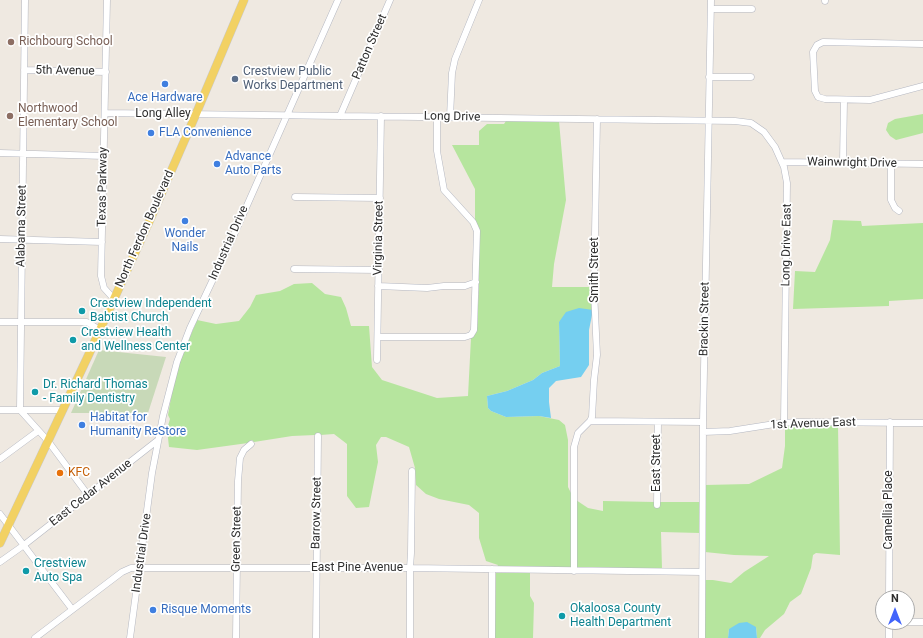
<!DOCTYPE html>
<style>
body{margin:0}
#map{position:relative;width:923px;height:638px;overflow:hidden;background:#efe9e1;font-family:Roboto,sans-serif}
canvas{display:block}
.north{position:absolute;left:875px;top:590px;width:40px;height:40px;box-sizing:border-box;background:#fff;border:1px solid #ababab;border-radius:50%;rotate:0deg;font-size:11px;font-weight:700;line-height:16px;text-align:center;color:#2e2e2e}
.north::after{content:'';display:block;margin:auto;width:14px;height:18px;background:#4264fb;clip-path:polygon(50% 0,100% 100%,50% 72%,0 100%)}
</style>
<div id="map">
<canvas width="923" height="638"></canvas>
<div class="north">N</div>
</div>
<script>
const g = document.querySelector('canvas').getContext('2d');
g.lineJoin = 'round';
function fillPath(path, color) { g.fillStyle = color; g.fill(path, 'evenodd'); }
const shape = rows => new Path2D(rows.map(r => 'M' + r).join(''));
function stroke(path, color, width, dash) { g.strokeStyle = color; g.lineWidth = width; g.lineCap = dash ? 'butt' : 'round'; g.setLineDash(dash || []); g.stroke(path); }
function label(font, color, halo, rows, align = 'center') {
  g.font = font + ' Roboto,sans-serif'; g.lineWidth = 3.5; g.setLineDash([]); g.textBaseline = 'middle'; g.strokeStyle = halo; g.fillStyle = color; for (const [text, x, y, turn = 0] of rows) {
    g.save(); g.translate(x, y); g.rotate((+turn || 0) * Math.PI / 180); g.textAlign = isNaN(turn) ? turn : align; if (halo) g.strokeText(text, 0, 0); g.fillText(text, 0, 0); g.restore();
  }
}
fillPath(shape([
 [923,114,923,133,896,140,890,136,886,130,888,123,895,119],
 [506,121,559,121,566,200,554,264,552,287,590,287,593,310,559,322,560,366,542,373,533,380,507,391,487,396,488,408,491,411,506,417,539,416,559,420,565,425,568,440,568,487,571,493,572,568,497,567,498,565,486,561,479,538,479,513,469,505,439,499,426,494,416,485,415,468,409,447,386,437,381,437,376,445,378,462,369,507,356,508,347,496,347,444,334,434,320,435,320,433,316,433,315,435,292,436,254,442,252,440,248,443,197,450,169,447,167,429,170,419,168,415,174,381,179,363,197,320,216,324,239,321,250,307,256,295,280,291,294,284,312,283,325,294,341,297,346,308,351,326,369,326,372,367,382,380,437,398,468,396,471,338,475,334,477,328,479,283,475,221,475,189,452,145,479,145,479,131,487,124,504,124],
 [833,220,861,221,862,226,923,223,923,299,889,301,889,306,793,309,795,271,815,272,830,240],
 [785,425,838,425,840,555,816,553,813,555,811,568,801,594,790,602,784,614,765,630,760,638,757,638,756,627,729,629,728,638,704,638,705,580,713,580,731,583,744,572,769,556,734,555,705,552,705,485,749,484,782,468,785,446],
 [576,500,588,508,603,511,603,501,655,502,655,507,659,507,660,502,700,502,700,533,661,532,662,569,577,568],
 [496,573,530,573,530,596,534,603,533,638,495,638]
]), '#b6e59e');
fillPath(shape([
 [99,350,166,357,148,413,71,413]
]), '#c8d9b8');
fillPath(shape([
 [579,308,593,310,589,330,589,365,581,377,556,381,549,388,549,402,551,418,539,416,506,417,491,411,488,408,487,396,507,391,533,380,542,373,560,366,559,322,566,312],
 [747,622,756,627,757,638,728,638,729,629,739,623]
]), '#75cff0');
const minor = shape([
 [25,0,20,410,48,441,88,495],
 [107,0,101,276,104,288,114,299],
 [825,0,825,1],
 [711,9,752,9],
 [923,44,823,42,817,45,813,52,815,91,818,97,825,99,870,100,923,86],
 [24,70,106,72],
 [709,77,751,77],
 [105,113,735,121,751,123,764,132,775,147,784,167,787,183,784,423],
 [340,116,390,0],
 [450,117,452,73,455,59,479,0],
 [0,153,104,156],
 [782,162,923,164],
 [843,162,844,100],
 [891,163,891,200,895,208,899,211],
 [295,197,380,198],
 [0,239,102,242],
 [294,269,379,270],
 [378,286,427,288,444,286,465,286,476,282],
 [0,322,87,322,100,330],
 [378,337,465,337,471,335,474,330,477,231,473,222,444,190,437,151,437,117],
 [377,360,381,116],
 [0,410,63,410],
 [590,421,592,417,594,380,597,355,594,291,597,119],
 [703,432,730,431,781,423,798,422,923,423],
 [0,459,38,431],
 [657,505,658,422],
 [0,514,72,609],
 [0,562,24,545,158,440],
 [574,571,574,447,578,433,590,421,703,422],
 [889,598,890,422],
 [889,622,889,638],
 [907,622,923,622],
 [35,638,122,572,131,568,410,568,702,572],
 [130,638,152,473,163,416,177,362,190,328,233,237,338,0],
 [236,638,238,481,240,458,244,450,251,444],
 [316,638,318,436],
 [410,638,410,568,411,553,412,471],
 [492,638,492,569],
 [702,638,703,422,711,0]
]);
const major = shape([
 [0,543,89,354,149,222,196,114,244,0]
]);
stroke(minor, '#b4b7c1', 7);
stroke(major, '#c9c9c9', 9);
stroke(minor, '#fff', 6);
stroke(major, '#f2d163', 8);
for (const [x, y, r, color] of [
 [11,42,4,"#8d6e63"],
 [235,79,4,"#5c6f8a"],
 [165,84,4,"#3f7fe0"],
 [10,116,4,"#8d6e63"],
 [151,133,4,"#3f7fe0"],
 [217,164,4,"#3f7fe0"],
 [185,221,4,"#3f7fe0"],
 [82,311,4,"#0f9aa8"],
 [73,340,4,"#0f9aa8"],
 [35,392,4,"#0f9aa8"],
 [82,425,4,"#3f7fe0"],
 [60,473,4,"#e8710a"],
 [26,571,4,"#0f9aa8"],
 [153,610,4,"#3f7fe0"],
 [562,616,4,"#0f9aa8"]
]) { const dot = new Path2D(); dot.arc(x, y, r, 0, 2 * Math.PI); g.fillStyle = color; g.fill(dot); stroke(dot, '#fff', 1.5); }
label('12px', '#785e54', '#fff', [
 ["Richbourg School",19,42],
 ["Northwood",18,109],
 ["Elementary School",18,123]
], 'left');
label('12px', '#2e2e2e', '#fff', [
 ["Patton Street",370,47,-67],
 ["5th Avenue",65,71,1],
 ["Long Alley",163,114],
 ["Long Drive",452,117,1],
 ["Wainwright Drive",852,163,1],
 ["Texas Parkway",103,187,-89],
 ["Alabama Street",22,226,-89],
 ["North Ferdon Boulevard",145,229,-66],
 ["Virginia Street",379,238,-89],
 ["Industrial Drive",229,243,-66],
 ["Long Drive East",787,245,-89],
 ["Smith Street",595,270,-90],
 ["Brackin Street",705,319,-89],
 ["1st Avenue East",813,424,-2],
 ["East Street",657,463,-90],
 ["East Cedar Avenue",91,493,-38],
 ["Camellia Place",889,510,-90],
 ["Barrow Street",317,513,-89],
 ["Green Street",237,539,-89],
 ["Industrial Drive",142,553,-82],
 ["East Pine Avenue",357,568]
]);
label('12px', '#4e5e75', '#fff', [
 ["Crestview Public",243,72],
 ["Works Department",243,86]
], 'left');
label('12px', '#366cbe', '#fff', [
 ["Ace Hardware",165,98,"center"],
 ["FLA Convenience",159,133],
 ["Advance",225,157],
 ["Auto Parts",225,171],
 ["Wonder",185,234,"center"],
 ["Nails",185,248,"center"],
 ["Habitat for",90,418],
 ["Humanity ReStore",90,432],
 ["Risque Moments",161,610]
], 'left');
label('12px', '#0d838f', '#fff', [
 ["Crestview Independent",90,304],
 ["Babtist Church",90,318],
 ["Crestview Health",81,333],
 ["and Wellness Center",81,347],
 ["Dr. Richard Thomas",43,385],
 ["- Family Dentistry",43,399],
 ["Crestview",34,564],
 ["Auto Spa",34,578],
 ["Okaloosa County",570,609],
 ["Health Department",570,623]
], 'left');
label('12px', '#c56008', '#fff', [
 ["KFC",68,473]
], 'left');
</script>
